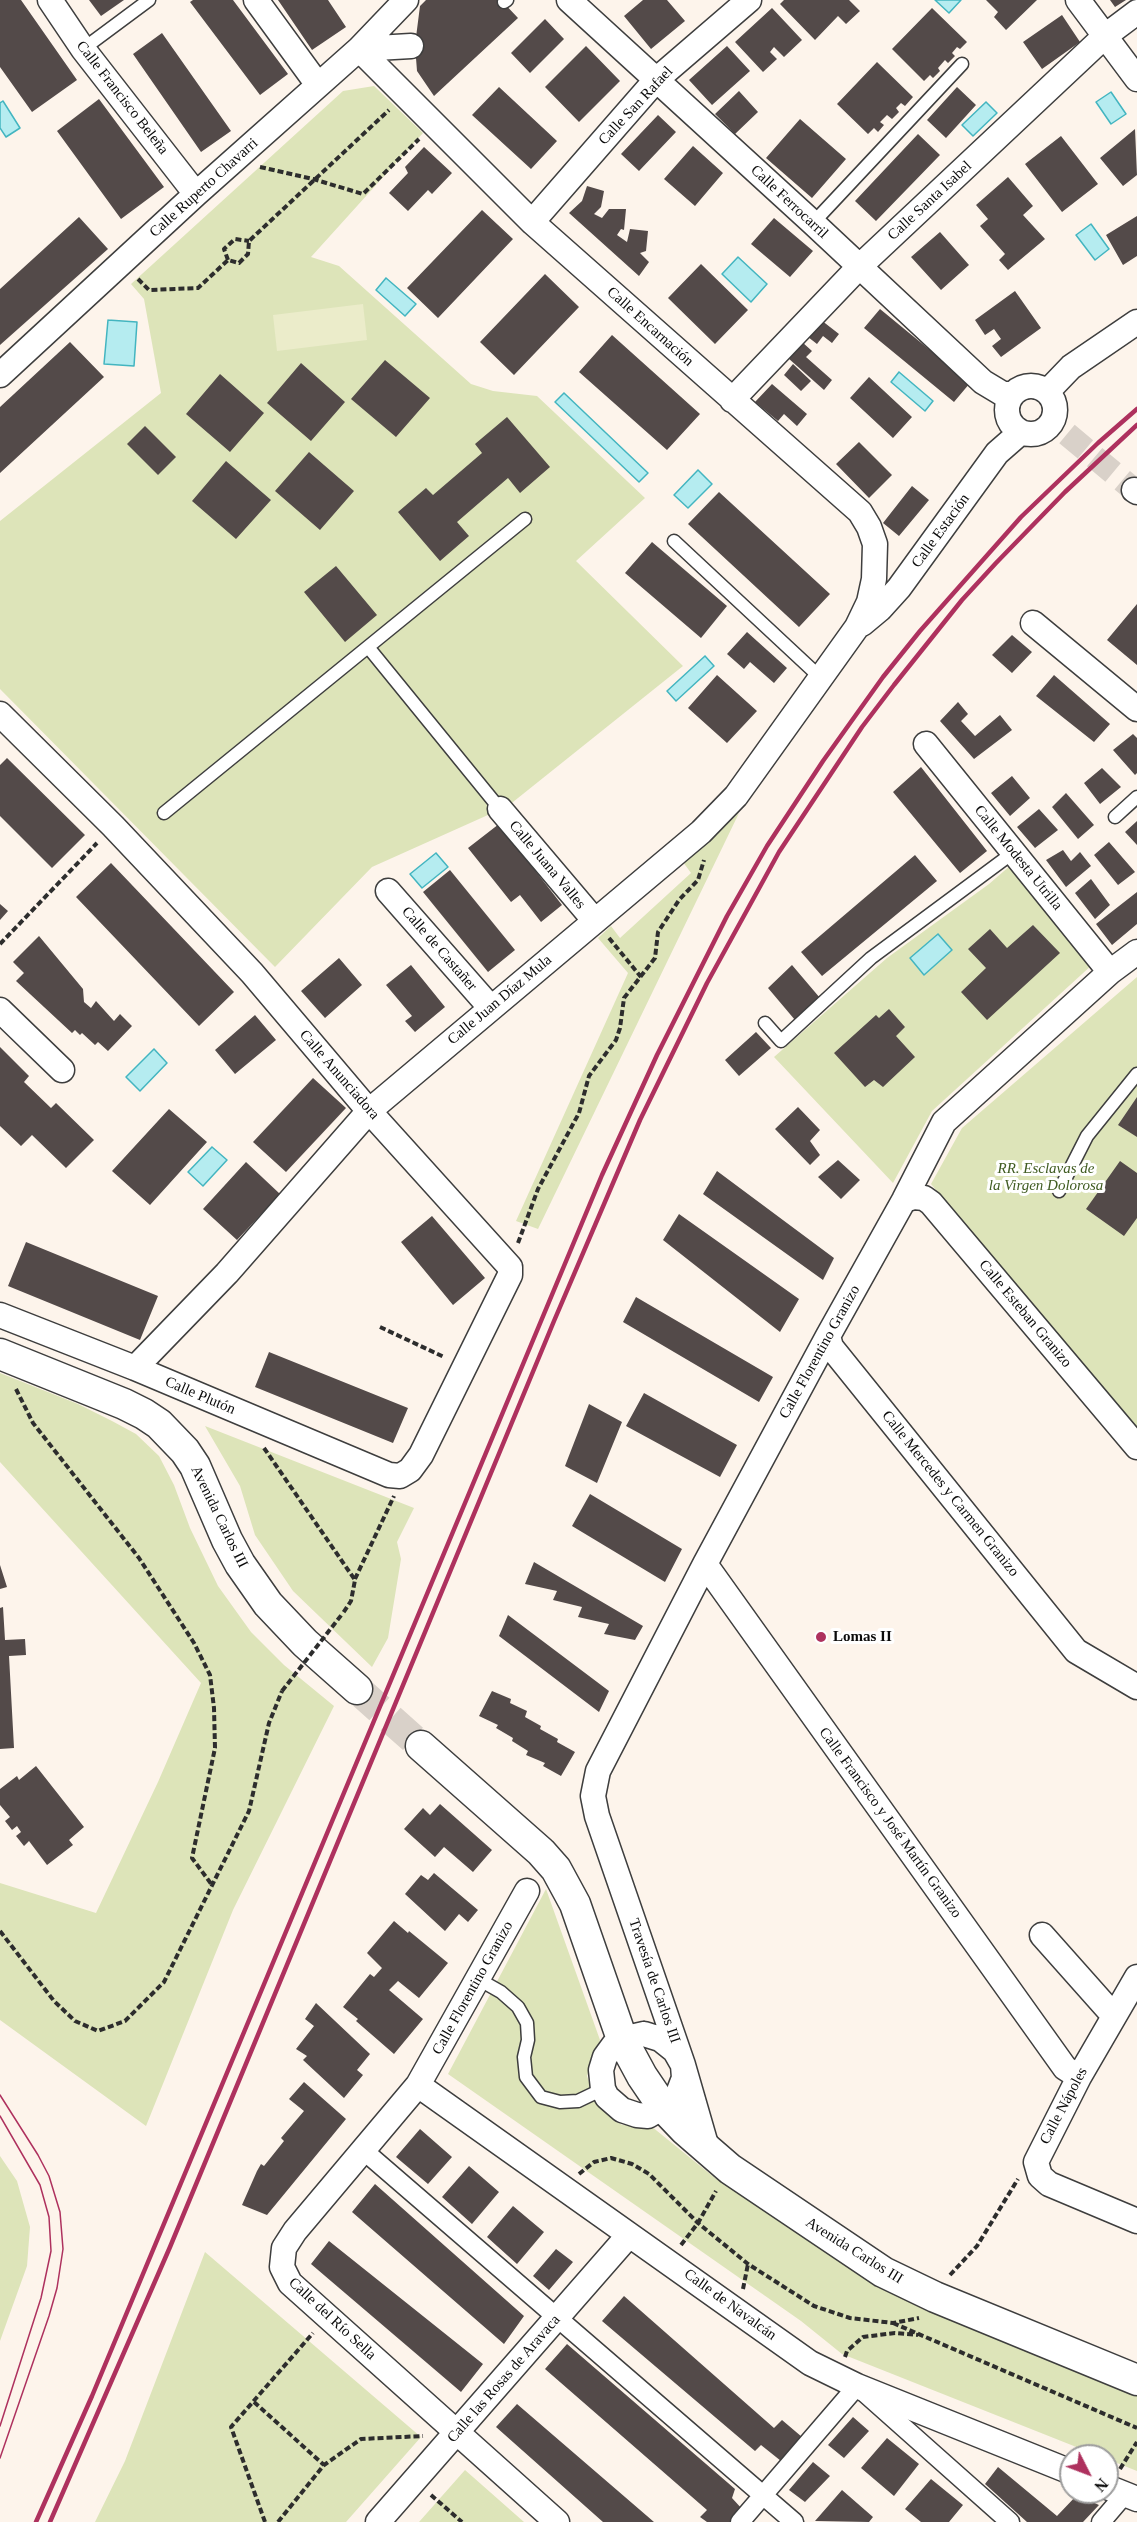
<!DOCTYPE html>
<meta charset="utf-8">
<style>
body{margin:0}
#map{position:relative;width:1137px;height:2522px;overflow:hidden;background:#fdf4eb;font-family:"Times New Roman",serif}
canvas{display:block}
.north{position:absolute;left:1059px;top:2444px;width:60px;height:60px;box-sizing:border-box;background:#fff;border:2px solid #9d9d9d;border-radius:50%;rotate:132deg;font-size:16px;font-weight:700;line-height:24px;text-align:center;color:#0b0b0b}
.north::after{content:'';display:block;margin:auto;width:21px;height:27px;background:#ae315e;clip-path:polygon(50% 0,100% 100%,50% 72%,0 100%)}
</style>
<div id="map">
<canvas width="1137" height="2522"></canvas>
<div class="north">N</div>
</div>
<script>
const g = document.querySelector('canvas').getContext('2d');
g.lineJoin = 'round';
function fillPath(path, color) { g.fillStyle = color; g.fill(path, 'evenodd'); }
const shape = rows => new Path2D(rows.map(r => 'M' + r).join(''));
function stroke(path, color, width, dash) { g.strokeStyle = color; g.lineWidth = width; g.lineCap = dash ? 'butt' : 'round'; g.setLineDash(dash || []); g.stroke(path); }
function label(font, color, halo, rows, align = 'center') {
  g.font = font + ' "Times New Roman",serif'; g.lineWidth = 6; g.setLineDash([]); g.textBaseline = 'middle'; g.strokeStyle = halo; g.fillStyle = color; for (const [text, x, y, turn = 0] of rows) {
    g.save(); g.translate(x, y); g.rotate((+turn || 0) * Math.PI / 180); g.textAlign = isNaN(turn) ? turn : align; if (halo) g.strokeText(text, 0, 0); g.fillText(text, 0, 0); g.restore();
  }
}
fillPath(shape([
 [374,86,423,133,311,257,339,266,471,384,493,391,537,396,645,498,576,561,683,666,508,806,372,867,275,967,0,689,0,521,161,393,144,299,131,284,343,91],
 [739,813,538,1229,516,1221,628,973,598,938,611,926,620,938,691,873,683,862],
 [1011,865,1093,964,932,1111,893,1183,774,1057,887,958,989,884],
 [1137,977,1137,1434,931,1184,962,1128],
 [0,1373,78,1404,112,1421,136,1434,159,1456,174,1485,190,1528,218,1586,251,1632,284,1665,334,1706,233,1910,146,2126,0,2020,0,1883,96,1913,158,1782,201,1683,0,1462],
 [205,1426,414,1508,397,1542,401,1559,388,1638,372,1667,293,1591,255,1535,240,1486],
 [546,1889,600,2040,587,2076,597,2105,622,2125,651,2126,715,2178,732,2186,875,2285,1054,2356,1137,2394,1137,2471,1107,2459,1107,2456,1099,2456,842,2354,801,2321,448,2074],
 [0,2156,17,2181,30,2227,27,2266,0,2341],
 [205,2252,421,2437,346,2522,95,2522,125,2461],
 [465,2470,524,2522,419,2522]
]), '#dde4b9');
fillPath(shape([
 [363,304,367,340,277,351,273,315]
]), '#ebecca');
const water = shape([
 [935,0,961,0,949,13,935,0],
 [1111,92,1126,114,1111,124,1096,102,1111,92],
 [3,101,20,128,6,137,0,128,0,103,3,101],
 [986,102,997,113,973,136,962,125,986,102],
 [1091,224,1109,249,1095,260,1076,235,1091,224],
 [738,257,767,284,751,302,722,274,738,257],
 [386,278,416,304,405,316,376,290,386,278],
 [108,320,137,322,134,366,104,364,108,320],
 [899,372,933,401,925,411,891,382,899,372],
 [564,393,648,473,639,482,555,402,564,393],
 [698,470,712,484,688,508,674,495,698,470],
 [705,656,714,666,676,701,667,691,705,656],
 [436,853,448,867,422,888,410,874,436,853],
 [938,934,952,950,924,975,910,958,938,934],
 [154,1049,167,1063,140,1091,126,1077,154,1049],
 [212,1147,227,1160,203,1186,188,1172,212,1147]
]);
fillPath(water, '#b5ecf0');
stroke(water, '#43b5c0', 1.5);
fillPath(shape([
 [0,0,21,0,77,80,32,112,0,67],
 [89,0,124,0,101,16],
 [193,0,233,0,288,74,260,95,190,2],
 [278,0,328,0,346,27,312,50],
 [426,0,501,0,518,18,434,96,417,71,415,45,420,6],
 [643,0,667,0,685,21,651,49,624,16],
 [784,0,849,0,860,11,846,24,838,16,815,40,780,4],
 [986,0,1037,0,1006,30,994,17,998,12],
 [1110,0,1126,0,1115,7],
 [772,8,802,40,784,57,774,47,770,52,777,59,763,72,735,42],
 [932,8,967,42,960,49,957,47,952,53,955,56,948,63,945,60,938,68,940,71,933,78,930,75,924,81,892,49],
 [1062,15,1080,42,1042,69,1023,42],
 [545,19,564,39,530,73,511,53],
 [162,33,231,131,201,152,133,54],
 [586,46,620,81,579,122,545,87],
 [727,46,750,71,712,105,689,80],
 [877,62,913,97,905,106,901,103,896,108,899,112,892,119,887,115,880,122,884,125,878,132,874,128,868,134,837,104],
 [499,87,557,141,531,169,472,115],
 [957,87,976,105,946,138,927,120],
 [739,91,758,112,735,134,715,114],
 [99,99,164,187,121,219,57,131],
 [658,115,676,132,639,171,621,154],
 [800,119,846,159,812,198,766,158],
 [1135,129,1137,175,1123,186,1100,158],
 [918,134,940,155,876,221,855,201],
 [1061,136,1098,184,1062,212,1025,164],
 [693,146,723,173,695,206,664,179],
 [424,147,452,173,432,194,428,190,408,211,389,193,408,173,405,167],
 [1008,177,1033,206,1023,215,1045,239,1008,270,999,260,1005,254,980,226,988,219,976,205],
 [587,186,604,191,601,207,594,214,602,218,609,209,626,209,624,230,621,229,617,235,627,242,630,229,648,231,646,251,640,253,649,262,639,276,569,213,582,201],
 [482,210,513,239,438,318,407,288],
 [1137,216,1137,256,1123,265,1106,235],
 [79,217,108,249,0,345,0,289],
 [774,218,813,251,790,277,751,244],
 [940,232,969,265,941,290,911,257],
 [701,264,748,310,715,344,668,298],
 [545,274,579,307,514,375,480,342],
 [1015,291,1041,328,1001,357,992,346,1001,339,994,329,985,335,975,320],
 [880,309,970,383,954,402,864,328],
 [821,320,839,334,832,343,823,336,817,344,808,337],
 [612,335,700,414,667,450,579,372],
 [70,342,104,377,0,473,0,407],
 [802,342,812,351,806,357,832,380,824,390,788,358],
 [385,360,430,398,396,437,351,399],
 [301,363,345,402,311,441,267,403],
 [793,364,811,381,801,391,784,375],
 [220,374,264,413,230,452,186,414],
 [869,377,912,417,893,438,850,398],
 [772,384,807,414,797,426,784,414,778,421,755,402],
 [507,417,550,467,520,493,508,478,457,522,469,536,440,561,398,512,426,488,433,495,482,453,475,444],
 [145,426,176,457,158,475,127,444],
 [859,442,892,475,869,498,836,464],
 [309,452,354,491,320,530,275,491],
 [226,461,271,500,236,539,192,501],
 [912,486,929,500,899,536,883,523],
 [719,492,830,594,799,627,688,524],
 [652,542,727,606,701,638,625,573],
 [336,566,377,615,345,642,304,592],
 [1137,604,1137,665,1107,640],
 [747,632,787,668,774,683,750,662,744,669,727,654],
 [1012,635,1032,652,1012,673,992,655],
 [717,675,757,711,727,743,688,708],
 [1054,675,1110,724,1094,742,1036,696],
 [958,702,968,714,961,721,975,736,1000,715,1012,730,974,759,940,721],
 [1133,734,1137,738,1137,773,1135,775,1113,750],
 [7,758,85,835,52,868,0,816,0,765],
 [921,767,987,851,960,873,893,792],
 [1102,768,1121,787,1100,804,1084,783],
 [1012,776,1030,798,1010,816,991,793],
 [1066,793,1094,825,1078,839,1052,807],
 [1039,809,1058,830,1035,848,1017,827],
 [1137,821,1137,845,1125,832],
 [499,824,562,905,541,922,520,895,511,902,468,848],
 [1109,842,1135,872,1118,885,1094,855],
 [1063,850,1071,861,1080,852,1091,866,1066,887,1046,860],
 [915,855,937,881,822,976,801,952],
 [111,863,234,992,199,1026,76,897],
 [450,870,515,950,488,972,423,892],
 [1091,879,1110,905,1095,919,1075,893],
 [1137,892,1137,924,1112,945,1096,924],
 [0,904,8,911,0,920],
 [1033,925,1060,953,987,1020,961,992,986,968,968,949,990,929,1007,948],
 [39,936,83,989,84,1002,91,1008,96,1001,114,1021,120,1014,132,1026,108,1051,98,1042,95,1045,82,1033,80,1035,75,1030,72,1033,16,981,24,973,13,962],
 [339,958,362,985,325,1018,301,991],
 [411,965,445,1007,415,1032,405,1021,412,1016,386,985],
 [792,965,820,998,795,1020,768,988],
 [889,1009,905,1027,896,1036,915,1057,883,1087,874,1080,865,1087,834,1053,876,1015,879,1018],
 [255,1015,276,1040,235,1074,215,1050],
 [756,1032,771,1048,739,1076,725,1060],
 [0,1047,29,1076,24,1082,51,1108,56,1103,94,1140,66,1168,32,1135,21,1146,0,1126],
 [313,1078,346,1108,286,1172,253,1142],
 [1137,1097,1137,1137,1118,1125],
 [798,1107,820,1130,810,1141,820,1155,810,1165,775,1129],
 [169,1109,207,1142,150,1205,112,1171],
 [838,1160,860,1180,841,1199,818,1177],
 [1120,1161,1137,1173,1137,1218,1124,1236,1086,1209],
 [246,1162,280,1194,237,1240,203,1209],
 [717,1171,834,1258,823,1280,703,1194],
 [679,1214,799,1299,780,1332,663,1240],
 [432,1216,485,1278,453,1305,401,1242],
 [26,1242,158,1296,140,1340,8,1286],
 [636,1297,773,1377,759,1402,623,1322],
 [269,1352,408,1408,393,1443,255,1387],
 [644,1393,737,1445,720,1477,626,1426],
 [589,1404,622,1422,597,1483,565,1466],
 [590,1494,682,1549,665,1582,572,1526],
 [534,1562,643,1626,635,1640,604,1634,609,1624,578,1617,582,1607,553,1600,557,1591,525,1584],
 [0,1565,7,1587,0,1589],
 [3,1607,5,1640,25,1639,26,1655,9,1656,14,1748,0,1749,0,1608],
 [508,1615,609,1691,599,1712,499,1636],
 [492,1691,511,1699,510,1703,527,1711,525,1717,541,1726,540,1729,558,1739,557,1742,575,1752,561,1776,543,1766,545,1763,526,1755,528,1751,512,1741,513,1738,496,1728,498,1725,479,1716],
 [36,1766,84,1827,69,1840,73,1845,47,1865,29,1841,24,1846,16,1836,21,1832,17,1826,12,1830,5,1821,10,1817,0,1805,0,1789,17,1776,19,1780],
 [440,1804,492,1850,473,1872,444,1847,435,1857,404,1829,423,1808,430,1815],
 [434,1873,478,1910,468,1922,459,1914,445,1931,405,1894,421,1875,428,1880],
 [394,1921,408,1933,409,1931,448,1963,419,1998,398,1981,389,1990,423,2019,394,2054,356,2021,358,2019,343,2007,370,1974,374,1977,382,1968,367,1953],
 [316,2003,370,2054,357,2070,363,2075,344,2098,303,2060,307,2056,296,2049,314,2026,305,2019],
 [304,2082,346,2119,267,2215,242,2205,257,2171,261,2164,264,2166,284,2141,281,2138,304,2111,289,2099],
 [420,2129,452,2157,428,2184,396,2157],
 [469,2166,499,2192,472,2224,442,2197],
 [375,2184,524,2316,504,2344,352,2212],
 [513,2206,544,2232,517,2264,487,2237],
 [329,2241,483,2364,461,2392,311,2264],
 [556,2249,573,2262,549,2290,533,2276],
 [624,2296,774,2428,782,2420,802,2437,781,2461,761,2445,755,2451,602,2321],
 [567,2344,735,2489,732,2498,743,2510,732,2522,707,2522,700,2517,707,2510,545,2369],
 [517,2404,654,2522,603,2522,496,2427],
 [853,2417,869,2431,844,2458,828,2445],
 [887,2438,919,2464,894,2496,861,2468],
 [813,2462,830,2476,805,2502,789,2490],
 [998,2467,1057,2516,1077,2495,1099,2505,1083,2522,1027,2522,985,2484],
 [931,2479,963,2505,949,2522,921,2522,905,2509],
 [842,2490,873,2517,869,2522,815,2521]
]), '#534a49');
stroke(shape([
 [1067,434,1134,490]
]), '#d9d1c9', 24, [24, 12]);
stroke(shape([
 [357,1689,421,1746]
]), '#d9d1c9', 30, [30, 15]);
const service = shape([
 [504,2,507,0],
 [83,49,149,0],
 [813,223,962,64],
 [674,541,822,679],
 [368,647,500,809],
 [164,813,525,519],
 [1115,817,1137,797],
 [765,1023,781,1041,871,958,1014,852],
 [1059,1191,1087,1136,1137,1074],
 [478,1979,501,1992,518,2007,527,2023,528,2040,524,2057,526,2077,541,2097,560,2102,578,2101,603,2089]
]);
const pedestrian = shape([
 [363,2150,794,2522],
 [740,2522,857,2386,1010,2522],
 [1101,2522,1125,2494]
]);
const minor = shape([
 [50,0,83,49,196,194],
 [256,0,318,85],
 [569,0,813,223,983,382,1003,394,1013,394],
 [1078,0,1137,79],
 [359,49,411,46],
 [532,222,656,80,749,0],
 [0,375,196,194,359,49,406,0],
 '1007 410a24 24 0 1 1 48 0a24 24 0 1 1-48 0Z',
 [1047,392,1071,367,1137,322],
 [732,400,859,267,1105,36,1137,12],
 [1134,490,1137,492],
 [1033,623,1137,709],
 [862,624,880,609,899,588,997,453,1021,432],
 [0,714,113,826,252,973,369,1111,510,1267,510,1275,421,1455,410,1470,400,1476,389,1475,135,1368,0,1315],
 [926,744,1110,972],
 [500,809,595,921],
 [388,891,490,1007],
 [0,1010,62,1070],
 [904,1200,914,1197,924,1198,931,1203,1137,1447],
 [828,1336,831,1347,1076,1651,1137,1687],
 [135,1368,227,1273,369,1111,701,832,736,796,857,627,869,602,874,579,875,544,869,527,860,512,532,222,359,49],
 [705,1564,1065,2068,1079,2077],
 [527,1891,418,2085,295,2231,284,2248,282,2267,290,2283,557,2522],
 [1042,1935,1114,2016],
 [1137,1977,1079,2077,1036,2162,1040,2176,1049,2184,1137,2221],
 [644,2034,660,2039,675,2051,683,2065,684,2078,677,2096,670,2103,648,2116,637,2115,622,2110,607,2097,603,2089,601,2070,605,2057,613,2046,622,2039,644,2034],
 [418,2085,810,2363,857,2386,1071,2472],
 [707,2148,683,2065,597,1816,593,1796,598,1771,705,1564,828,1336,904,1200,944,1122,1110,972,1137,952],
 [1107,2487,1137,2499],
 [378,2522,629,2235]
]);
const tertiary = shape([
 [0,1354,124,1404,144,1414,159,1424,185,1451,195,1466,227,1540,240,1564,268,1604,305,1643,357,1689],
 [421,1746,541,1852,556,1869,575,1904,622,2039,642,2076,663,2107,685,2130,730,2169,883,2272,935,2297,1137,2380]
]);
stroke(service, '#3e3e3e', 15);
stroke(pedestrian, '#3e3e3e', 21);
stroke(minor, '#3e3e3e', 27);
stroke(tertiary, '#3e3e3e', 33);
stroke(shape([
 [260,167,313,179,363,194,419,139],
 [228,260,224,249,235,239,249,241],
 [138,279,149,290,198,288,228,260,239,263,248,254,249,241,389,110],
 [609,938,641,977],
 [0,944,97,843],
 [518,1243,538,1189,579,1113,589,1076,616,1040,620,1028,624,998,655,958,658,932,679,900,698,880,704,860],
 [380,1327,444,1357],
 [16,1389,33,1423,139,1558,194,1643,210,1675,214,1708,215,1748,192,1858,212,1885],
 [264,1448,355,1580,351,1601,343,1613],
 [355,1579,394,1496],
 [0,1931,54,2001,75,2021,98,2031,125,2021,164,1982,249,1811,269,1723,282,1691],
 [579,2174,594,2162,611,2158,632,2164,649,2174,698,2223,748,2264,814,2306,850,2318,893,2323,919,2318],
 [681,2245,698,2223,716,2191],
 [950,2275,977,2246,1018,2179],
 [743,2289,748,2264],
 [893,2323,1137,2428],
 [845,2357,847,2351,863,2337,895,2333,918,2335],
 [254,2402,324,2465],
 [1120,2469,1137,2442],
 [431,2495,462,2522],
 [265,2522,231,2427,313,2333],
 [278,2522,324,2465,361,2439,423,2436]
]), '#2d2d2d', 4, [6, 3]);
stroke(service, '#fff', 12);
stroke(pedestrian, '#fff', 18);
stroke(minor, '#fff', 24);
stroke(tertiary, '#fff', 30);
stroke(shape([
 [0,2095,38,2155,49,2176,60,2212,63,2249,57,2288,49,2316,0,2458],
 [0,2116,40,2185,49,2217,51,2251,41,2298,0,2426]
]), '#ae315e', 1.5);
stroke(shape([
 [36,2522,92,2396,602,1175,657,1055,727,916,767,846,823,761,883,677,920,631,1021,517,1098,443,1137,409],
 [50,2522,170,2247,554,1321,640,1120,707,983,779,852,862,727,894,685,962,600,996,563,1065,492,1137,425]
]), '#ae315e', 4.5);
stroke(shape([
 [282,1691,343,1613]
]), '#2d2d2d', 4, [6, 3]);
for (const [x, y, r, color] of [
 [821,1637,6,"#ae315e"]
]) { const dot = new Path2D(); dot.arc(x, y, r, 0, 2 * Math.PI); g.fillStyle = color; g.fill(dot); stroke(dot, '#fff', 2); }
label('15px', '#0b0b0b', '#fff', [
 ["Calle Francisco Beleña",122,98,52],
 ["Calle San Rafael",636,106,-47],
 ["Calle Ruperto Chavarri",204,188,-42],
 ["Calle Santa Isabel",930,201,-43],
 ["Calle Ferrocarril",789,202,43],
 ["Calle Encarnación",650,327,42],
 ["Calle Estación",941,531,-54],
 ["Calle Modesta Utrilla",1018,858,51],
 ["Calle Juana Valles",547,865,50],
 ["Calle de Castañer",439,949,49],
 ["Calle Juan Díaz Mula",500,1000,-40],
 ["Calle Anunciadora",339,1075,49],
 ["Calle Esteban Granizo",1025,1314,50],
 ["Calle Florentino Granizo",820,1352,-61],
 ["Calle Plutón",200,1396,23],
 ["Calle Mercedes y Carmen Granizo",950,1494,51],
 ["Avenida Carlos III",219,1517,64],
 ["Calle Francisco y José Martín Granizo",890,1823,54],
 ["Travesía de Carlos III",654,1981,71],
 ["Calle Florentino Granizo",473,1988,-61],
 ["Calle Nápoles",1064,2106,-62],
 ["Avenida Carlos III",854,2251,32],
 ["Calle de Navalcán",730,2305,36],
 ["Calle del Río Sella",332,2319,43],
 ["Calle las Rosas de Aravaca",504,2379,-49]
]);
label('italic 15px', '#405c22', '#fff', [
 ["RR. Esclavas de",1046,1169],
 ["la Virgen Dolorosa",1046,1186]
]);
label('bold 15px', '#0b0b0b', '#fff', [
 ["Lomas II",833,1637]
], 'left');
</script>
